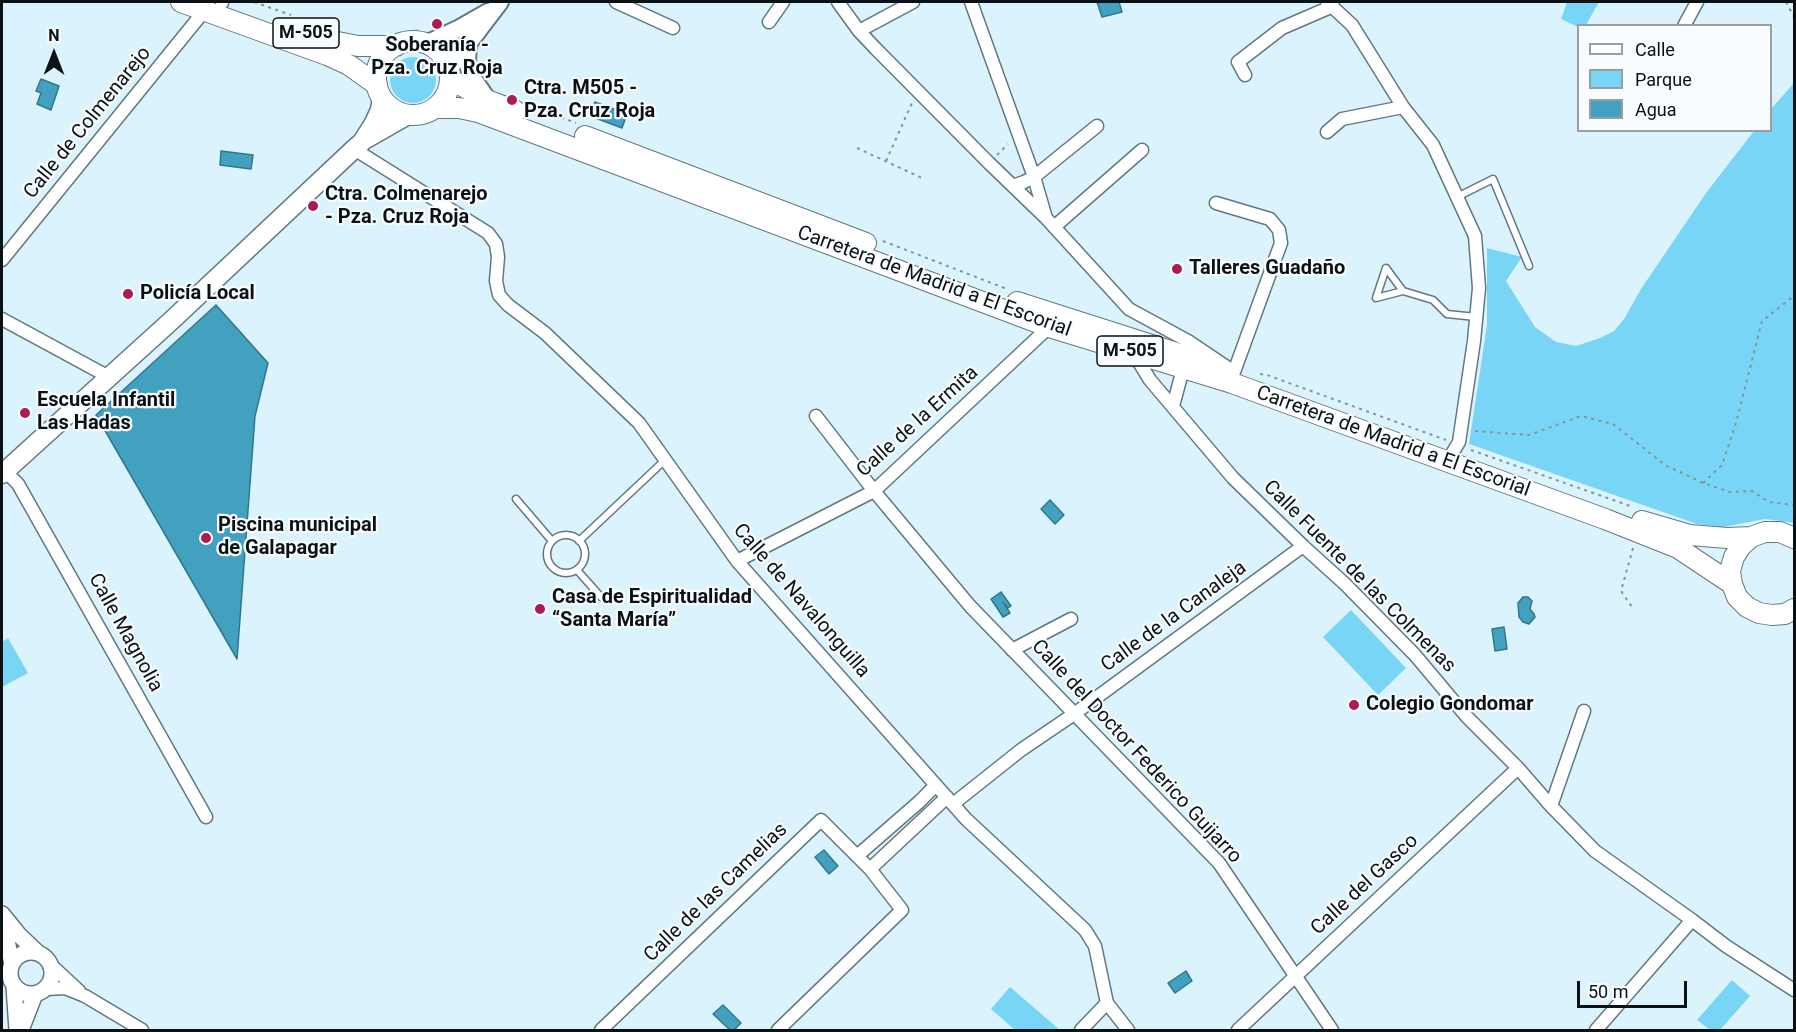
<!DOCTYPE html>
<meta charset="utf-8">
<style>
body{margin:0}
#map{position:relative;width:1796px;height:1032px;overflow:hidden;background:#dbf3fc;font-family:Roboto,sans-serif}
canvas{display:block}
.frame{position:absolute;inset:0;border:3px solid #0a1215;pointer-events:none}
.legend{position:absolute;left:1577px;top:24px;width:195px;height:108px;box-sizing:border-box;background:#f8fcfe;border:2px solid #999ea1;margin:0;padding:8px 10px;list-style:none;font-size:18px;color:#0a1215}
.legend li{display:flex;align-items:center;gap:12px;height:30px}
.legend b{width:30px;border:2px solid #999ea1}
.north{position:absolute;left:24px;top:24px;width:60px;height:60px;-webkit-text-stroke:4px #f8fcfe;paint-order:stroke;rotate:0deg;font-size:16px;font-weight:700;line-height:24px;text-align:center;color:#0a1215}
.north::after{content:'';display:block;margin:auto;width:21px;height:27px;background:#0a1215;clip-path:polygon(50% 0,100% 100%,50% 72%,0 100%)}
.scale{position:absolute;left:1577px;top:981px;width:110px;height:27px;box-sizing:border-box;border:3px solid #0a1215;border-top:0;padding-left:8px;font-size:18px;line-height:21px;white-space:nowrap;color:#0a1215;-webkit-text-stroke:4px #f8fcfe;paint-order:stroke}
</style>
<div id="map">
<canvas width="1796" height="1032"></canvas>
<div class="frame"></div>
<ul class="legend">
<li><b style="height:8px;background:#fff"></b>Calle</li>
<li><b style="height:16px;background:#79d5f5"></b>Parque</li>
<li><b style="height:16px;background:#43a1c0"></b>Agua</li>
</ul>
<div class="north">N</div>
<div class="scale">50 m</div>
</div>
<script>
const g = document.querySelector('canvas').getContext('2d');
g.lineJoin = 'round';
function fillPath(path, color) { g.fillStyle = color; g.fill(path, 'evenodd'); }
const shape = rows => new Path2D(rows.map(r => 'M' + r).join(''));
function stroke(path, color, width, dash) { g.strokeStyle = color; g.lineWidth = width; g.lineCap = dash ? 'butt' : 'round'; g.setLineDash(dash || []); g.stroke(path); }
function label(font, color, halo, rows, align = 'center') {
  g.font = font + ' Roboto,sans-serif'; g.lineWidth = 4.5; g.setLineDash([]); g.textBaseline = 'middle'; g.strokeStyle = halo; g.fillStyle = color; for (const [text, x, y, turn = 0] of rows) {
    g.save(); g.translate(x, y); g.rotate((+turn || 0) * Math.PI / 180); g.textAlign = isNaN(turn) ? turn : align; if (halo) g.strokeText(text, 0, 0); g.fillText(text, 0, 0); g.restore();
  }
}
fillPath(shape([
 [1567,2,1599,2,1586,25,1578,27,1561,19],
 '390 80a23 23 0 1 1 46 0a23 23 0 1 1-46 0Z',
 [1794,83,1794,523,1765,519,1723,527,1697,524,1469,444,1487,325,1487,248,1522,257,1506,281,1535,327,1556,342,1576,346,1600,338,1614,331,1624,319,1641,289,1706,193,1754,131,1770,130,1771,109],
 [1351,610,1406,668,1378,695,1323,637],
 [8,638,28,673,2,687,2,642],
 [1732,980,1750,996,1720,1030,1710,1030,1697,1020],
 [1010,987,1060,1030,1015,1030,991,1009]
]), '#79d5f5');
const water = shape([
 [1097,2,1119,2,1122,12,1102,17,1097,2],
 [41,79,59,86,51,110,37,104,41,93,36,91,41,79],
 [595,102,627,114,622,128,590,116,595,102],
 [221,151,253,155,251,169,220,165,221,151],
 [216,305,268,363,255,416,237,659,96,415,216,305],
 [1050,500,1064,515,1055,524,1041,509,1050,500],
 [1001,592,1011,606,1008,608,1003,602,1010,613,1003,617,991,599,1001,592],
 [1523,597,1528,597,1532,601,1530,609,1534,614,1535,617,1529,624,1523,622,1519,617,1518,603,1523,597],
 [1504,627,1507,649,1495,651,1492,629,1504,627],
 [824,850,838,866,829,874,815,857,824,850],
 [1186,971,1192,981,1175,993,1168,983,1186,971],
 [723,1005,741,1023,734,1030,730,1030,713,1014,723,1005]
]);
fillPath(water, '#43a1c0');
stroke(water, '#32768d', 1.5);
const service = shape([
 [1457,197,1493,179,1529,266],
 [1403,291,1376,298,1386,268,1403,291,1433,300,1447,314,1476,317],
 [516,499,552,541],
 '547 554a19 19 0 1 1 38 0a19 19 0 1 1-38 0Z',
 [579,541,665,460],
 [577,570,601,597]
]);
const minor = shape([
 [222,2,222,3],
 [616,2,673,28],
 [838,2,859,31,876,49,989,163,1045,217],
 [971,2,1034,177,1046,218,1129,309,1188,341,1234,372,1281,243,1279,230,1270,219,1216,203],
 [1327,2,1352,25,1403,107,1433,145,1475,236,1479,288,1474,341,1459,442,1453,452],
 [769,22,783,2],
 [1684,26,1697,2],
 [859,31,913,2],
 [1245,75,1238,62,1282,28,1333,6],
 [1327,132,1342,119,1403,107],
 [354,149,488,233,496,244,498,257,496,281,499,295,508,305,545,333,639,423,737,561,966,819,1085,930,1095,946,1107,1003,1128,1030],
 [1013,186,1024,182,1034,177,1097,126],
 [1054,227,1142,150],
 [2,260,205,10],
 [2,319,109,377],
 [1134,354,1150,380,1233,478,1303,546,1345,584,1415,655,1467,717,1518,768,1551,806,1595,851,1692,920,1726,946,1794,990],
 [1173,406,1183,369],
 [816,416,874,491,970,606,1219,863,1332,1030],
 [5,471,18,484,206,817],
 [737,561,874,491,1049,327],
 [1012,650,1071,619],
 [953,804,1021,750,1074,714,1303,546],
 [1551,806,1584,711],
 [857,856,919,802,936,785],
 [870,869,947,797],
 [51,965,79,991],
 [46,989,65,988,85,996,142,1030],
 [601,1030,821,820,870,869,902,910,778,1030],
 [1081,1030,1107,1003],
 [1238,1030,1518,768],
 [1596,1030,1692,920]
]);
const tertiary = shape([
 [2,914,19,935,38,953],
 [2,917,12,964],
 '10 973a21 21 0 1 1 42 0a21 21 0 1 1-42 0Z',
 [14,986,17,1030],
 [21,1030,35,994]
]);
const secondary = shape([
 [468,43,467,62,472,77,487,99],
 [426,44,460,28,488,12],
 [449,69,500,2]
]);
const primary = shape([
 [366,139,408,115],
 [2,474,171,321,354,149,362,142,374,123,380,110,382,98]
]);
const trunk = shape([
 [181,2,327,55,349,65,377,85],
 [299,31,322,39,358,46,396,46],
 '376 78a37 37 0 1 1 74 0a37 37 0 1 1-74 0Z',
 [450,79,487,100,516,111],
 [435,108,459,108,478,112,1049,327,1232,383,1605,519,1678,548,1732,584],
 [585,136,866,243],
 [1017,302,1214,365],
 [1642,521,1690,535,1727,538,1751,537],
 [1794,538,1780,532,1765,532,1751,537,1741,546,1734,557,1730,571,1732,584,1737,597,1747,607,1759,613,1772,615,1785,614,1794,609]
]);
stroke(service, '#627880', 9);
stroke(minor, '#627880', 15);
stroke(tertiary, '#627880', 18);
stroke(secondary, '#627880', 20);
stroke(primary, '#627880', 21);
stroke(trunk, '#627880', 22);
stroke(shape([
 [254,2,291,15],
 [1786,2,1794,17],
 [407,32,419,30],
 [533,107,576,123],
 [857,148,922,178],
 [997,155,1008,144],
 [886,161,912,103],
 [883,241,1007,289],
 [1260,374,1267,375,1446,440],
 [1475,431,1529,435,1581,416,1613,424,1665,465,1703,483,1730,492,1752,491,1769,502,1794,505],
 [1471,450,1633,507],
 [1703,483,1722,465,1736,423,1762,321,1794,296],
 [1633,548,1621,591,1634,610]
]), '#83949b', 2, [3, 4.5]);
stroke(service, '#fff', 6);
stroke(minor, '#fff', 12);
stroke(tertiary, '#fff', 15);
stroke(secondary, '#fff', 16);
stroke(primary, '#fff', 18);
stroke(trunk, '#fff', 20);
for (const [x, y, r, color] of [
 [437,24,6,"#aa1b57"],
 [512,100,6,"#aa1b57"],
 [313,206,6,"#aa1b57"],
 [1177,269,6,"#aa1b57"],
 [128,294,6,"#aa1b57"],
 [25,413,6,"#aa1b57"],
 [206,538,6,"#aa1b57"],
 [540,609,6,"#aa1b57"],
 [1354,705,6,"#aa1b57"]
]) { const dot = new Path2D(); dot.arc(x, y, r, 0, 2 * Math.PI); g.fillStyle = color; g.fill(dot); stroke(dot, '#f8fcfe', 2); }
for (const [x, y, w] of [
 [306,33,66],
 [1130,351,66]
]) { const box = new Path2D(); box.roundRect(x - w / 2, y - 15, w, 30, 4.5); g.fillStyle = '#f8fcfe'; g.fill(box); stroke(box, '#0a1215', 1.5); }
label('bold 18px', '#0a1215', null, [
 ["M-505",306,33],
 ["M-505",1130,351]
]);
label('bold 20px', '#0a1215', '#f8fcfe', [
 ["Soberanía -",437,46,"center"],
 ["Pza. Cruz Roja",437,69,"center"],
 ["Ctra. M505 -",524,89],
 ["Pza. Cruz Roja",524,112],
 ["Ctra. Colmenarejo",325,195],
 ["- Pza. Cruz Roja",325,218],
 ["Talleres Guadaño",1189,269],
 ["Policía Local",140,294],
 ["Escuela Infantil",37,401],
 ["Las Hadas",37,424],
 ["Piscina municipal",218,526],
 ["de Galapagar",218,549],
 ["Casa de Espiritualidad",552,598],
 ["“Santa María”",552,621],
 ["Colegio Gondomar",1366,705]
], 'left');
label('20px', '#0a1215', '#f8fcfe', [
 ["Calle de Colmenarejo",88,123,-51],
 ["Carretera de Madrid a El Escorial",934,282,20],
 ["Calle de la Ermita",918,422,-42],
 ["Carretera de Madrid a El Escorial",1393,442,20],
 ["Calle Fuente de las Colmenas",1359,577,45],
 ["Calle de Navalonguilla",801,601,49],
 ["Calle de la Canaleja",1174,617,-36],
 ["Calle Magnolia",125,633,61],
 ["Calle del Doctor Federico Guijarro",1136,752,47],
 ["Calle del Gasco",1365,885,-43],
 ["Calle de las Camelias",716,893,-44]
]);
</script>
